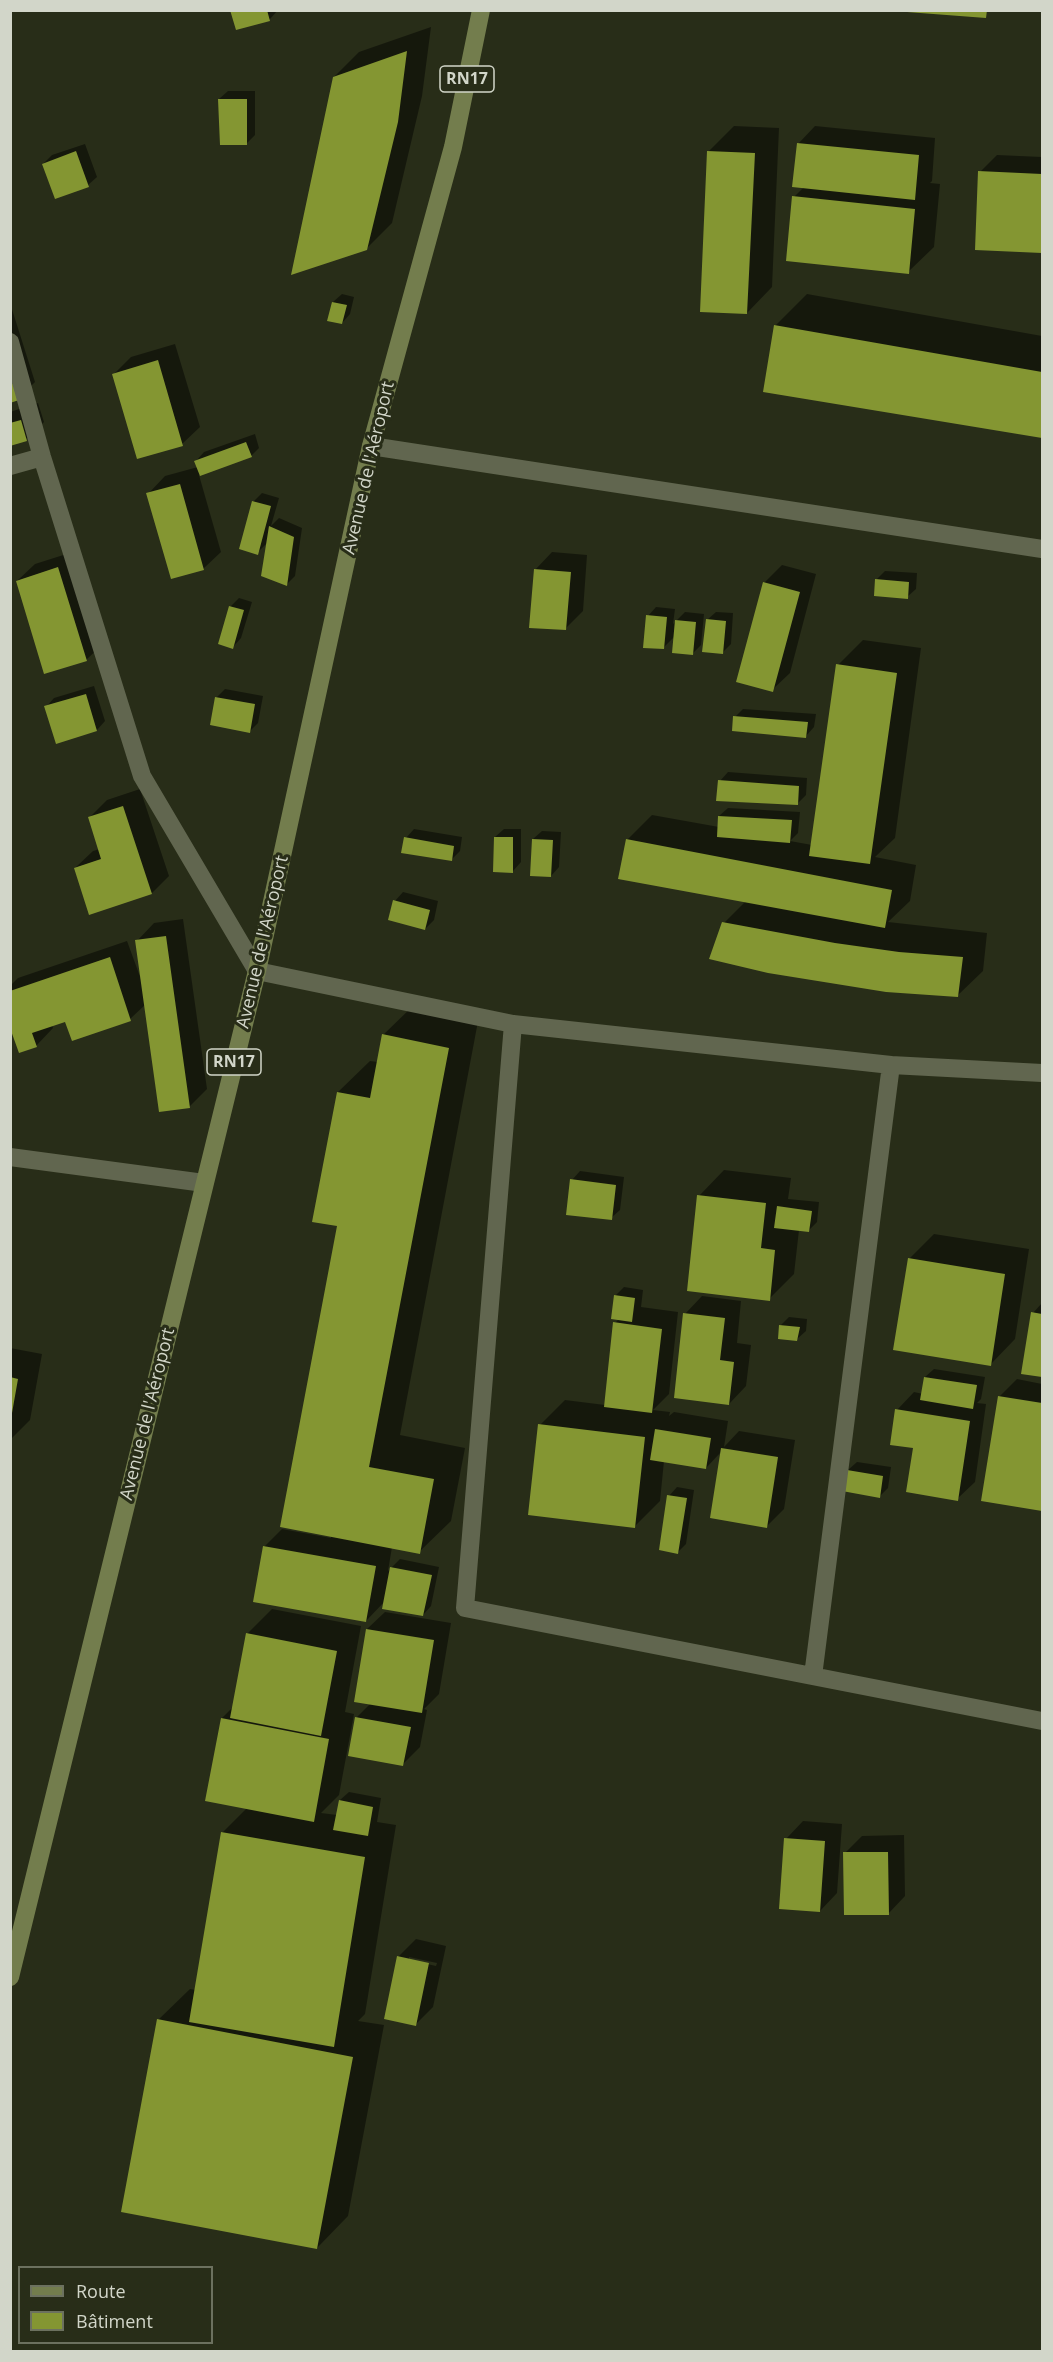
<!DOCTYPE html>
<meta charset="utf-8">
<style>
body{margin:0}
#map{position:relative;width:1053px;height:2362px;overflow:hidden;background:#282d18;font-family:"Open Sans",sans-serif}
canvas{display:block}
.frame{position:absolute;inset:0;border:12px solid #d2d6c9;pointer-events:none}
.legend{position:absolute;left:18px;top:2266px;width:195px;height:78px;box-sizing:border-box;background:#282d18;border:2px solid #6c715f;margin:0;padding:8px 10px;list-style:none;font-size:18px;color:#d2d6c9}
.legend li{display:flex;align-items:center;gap:12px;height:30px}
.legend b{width:30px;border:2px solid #6c715f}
</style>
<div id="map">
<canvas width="1053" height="2362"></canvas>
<div class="frame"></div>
<ul class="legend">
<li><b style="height:8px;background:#737d4d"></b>Route</li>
<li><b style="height:16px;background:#849632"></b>Bâtiment</li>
</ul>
</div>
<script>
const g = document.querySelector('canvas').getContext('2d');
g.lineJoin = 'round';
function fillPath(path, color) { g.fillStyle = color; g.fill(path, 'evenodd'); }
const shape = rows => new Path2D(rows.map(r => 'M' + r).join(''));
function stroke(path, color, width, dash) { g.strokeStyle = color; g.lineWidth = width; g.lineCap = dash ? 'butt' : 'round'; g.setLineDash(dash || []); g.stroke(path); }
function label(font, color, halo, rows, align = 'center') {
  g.font = font + ' "Open Sans",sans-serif'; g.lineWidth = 6; g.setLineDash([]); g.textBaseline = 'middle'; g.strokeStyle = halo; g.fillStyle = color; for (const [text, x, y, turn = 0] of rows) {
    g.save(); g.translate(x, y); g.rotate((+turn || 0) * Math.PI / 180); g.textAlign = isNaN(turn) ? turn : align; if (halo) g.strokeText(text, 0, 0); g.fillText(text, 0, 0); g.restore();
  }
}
fillPath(shape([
 [231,10,278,10,270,19,237,29],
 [431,27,422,96,392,223,367,248,334,77,359,52],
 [228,91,255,91,255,135,246,144,219,99],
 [734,126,779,128,772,287,747,313,709,151],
 [815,126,935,138,932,181,930,183,940,184,934,247,908,272,794,197,804,187,798,144],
 [85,144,97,177,88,185,43,164,52,155],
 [997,155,1042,157,1042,251,976,248,980,172],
 [342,294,354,297,350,314,342,323,333,302],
 [807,294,1042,336,1042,436,765,390,775,326],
 [10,303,35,382,18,399,10,401],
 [175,344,200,427,182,444,114,374,131,357],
 [38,403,44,422,26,439,10,444,10,412],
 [255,434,259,448,251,456,199,475,221,552,203,569,148,494,165,476,198,467,196,461,204,452],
 [262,493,279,498,271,526,279,518,302,528,295,576,287,584,268,542,257,553,253,502],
 [76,551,104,643,86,660,17,581,35,564],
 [552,552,587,555,583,611,566,628,535,570],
 [782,565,816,574,790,673,772,690,764,583],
 [885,571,917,573,916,589,907,597,877,579],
 [239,598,252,602,241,638,233,647,230,607],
 [656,607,675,609,673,624,685,612,704,614,701,645,692,654,675,636,663,648,648,616],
 [716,612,733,613,731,644,723,652,707,620],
 [863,640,921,648,895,838,875,857,916,865,910,901,888,922,987,933,983,971,957,996,724,923,746,901,627,840,652,815,719,827,719,816,728,808,800,812,798,833,790,841,812,845,838,665],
 [94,686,105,721,97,730,46,707,54,698],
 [225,689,263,696,258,723,250,731,216,698],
 [743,709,816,714,814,727,806,736,735,717],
 [728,772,807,778,806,795,797,804,720,781],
 [140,789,169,876,152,893,75,868,93,851,100,849,90,817,107,800],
 [414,829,462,837,460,851,451,860,406,838],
 [504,829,521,829,521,862,513,871,495,837],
 [542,831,561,832,559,867,551,876,533,839],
 [403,892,438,901,434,920,425,929,395,901],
 [183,919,207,1089,189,1107,146,1004,130,1019,66,1020,52,1025,53,1028,36,1046,10,1023,10,986,18,978,127,941,142,982,137,941,154,923],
 [415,1004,479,1016,400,1435,465,1448,451,1521,419,1552,392,1547,388,1571,400,1559,439,1567,431,1606,423,1615,385,1601,366,1621,264,1547,282,1529,331,1538,339,1225,338,1092,370,1061,378,1062,383,1035],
 [724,1170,791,1178,788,1199,819,1202,817,1222,808,1231,799,1230,794,1274,769,1299,699,1196],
 [580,1171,624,1177,620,1210,611,1218,572,1180],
 [934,1234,1029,1249,1015,1339,990,1365,909,1259],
 [624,1287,643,1290,641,1307,678,1312,669,1394,653,1410,670,1412,669,1416,674,1412,728,1421,724,1447,739,1431,795,1440,784,1509,767,1526,721,1452,706,1468,664,1461,660,1501,635,1526,540,1425,565,1400,605,1405,615,1323,620,1318,615,1296],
 [702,1296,741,1301,737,1343,751,1345,746,1386,729,1404,685,1314],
 [1042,1303,1042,1376,1023,1373,1033,1313],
 [789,1317,807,1319,806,1331,797,1339,781,1325],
 [10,1348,42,1354,30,1420,10,1440],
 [934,1369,985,1377,981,1399,977,1403,986,1404,975,1482,957,1499,914,1447,897,1410,914,1392,923,1394,925,1377],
 [1017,1379,1042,1384,1042,1510,982,1500,999,1397],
 [857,1462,891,1467,888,1488,880,1496,848,1470],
 [677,1487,694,1490,686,1544,678,1552,669,1496],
 [272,1609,361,1626,345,1712,354,1714,339,1795,321,1813,337,1815,340,1800,349,1792,381,1798,377,1822,396,1825,365,2014,358,2021,384,2025,348,2216,317,2248,158,2020,190,1989,196,1990,222,1833,247,1808,222,1718,233,1707,247,1634],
 [385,1612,451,1623,439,1694,424,1709,427,1710,420,1747,403,1764,357,1717,371,1703,367,1629],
 [803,1821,842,1824,837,1893,820,1911,786,1839],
 [904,1835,905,1896,888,1914,845,1853,862,1836],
 [416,1939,446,1946,433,2007,415,2025,398,1957],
 [409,1957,437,1963,436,1966,409,1960]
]), '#0007');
fillPath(shape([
 [230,10,267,10,270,21,236,30],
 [907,10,987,10,986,18,907,12],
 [407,51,398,122,367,250,291,275,333,77],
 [218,99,247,99,247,145,220,145],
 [797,143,919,155,915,200,792,187],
 [76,151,89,187,55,199,42,164],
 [707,151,755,153,747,314,700,312],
 [978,171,1042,174,1042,253,975,250],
 [792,196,915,209,909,274,786,261],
 [332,302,347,305,342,324,327,321],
 [774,325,1042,372,1042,438,763,392],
 [158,360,183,446,137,459,112,374],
 [10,376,19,400,10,403],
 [21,420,27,441,10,446,10,423],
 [246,442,252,457,200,476,194,461],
 [180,484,204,570,171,579,146,493],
 [252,501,271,506,258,555,239,549],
 [269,526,294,537,287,586,261,576],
 [58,567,87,661,44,674,16,581],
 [534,569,571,572,566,630,529,628],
 [875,579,909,582,908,599,874,596],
 [763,582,800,592,773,692,736,682],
 [229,606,244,610,233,649,218,644],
 [646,615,667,617,664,649,643,648],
 [706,619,726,621,723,654,702,652],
 [675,620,696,622,693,655,672,653],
 [836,664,897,673,870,864,809,856],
 [86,694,97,731,56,744,44,706],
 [215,697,255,704,250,733,210,725],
 [733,716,808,722,806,738,732,731],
 [718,780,799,786,798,805,716,801],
 [123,806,152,894,89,915,74,868,101,859,88,817],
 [718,816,792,820,790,843,717,837],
 [404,837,454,846,452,861,401,853],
 [494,837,513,837,513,873,493,872],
 [532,839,553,840,551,877,530,876],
 [626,839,892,890,885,928,618,879],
 [393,900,430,910,425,930,388,920],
 [722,922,835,943,899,952,963,957,958,997,886,992,768,973,709,959],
 [166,936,190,1108,159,1112,135,940],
 [110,957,131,1021,72,1041,65,1022,32,1033,37,1047,19,1053,10,1028,10,991],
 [382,1034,449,1048,369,1467,434,1479,420,1554,280,1527,337,1226,312,1222,337,1092,370,1098],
 [570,1179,616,1185,612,1220,566,1215],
 [697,1195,766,1203,761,1248,775,1250,770,1301,687,1291],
 [777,1206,812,1211,809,1232,774,1228],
 [908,1258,1005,1274,991,1366,893,1350],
 [614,1295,635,1298,632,1322,611,1319],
 [1031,1312,1042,1314,1042,1377,1021,1374],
 [683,1313,725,1318,720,1360,734,1362,729,1405,674,1398],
 [613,1322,662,1329,652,1413,604,1407],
 [779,1325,800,1327,797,1341,778,1339],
 [10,1377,18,1379,12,1413,10,1413],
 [924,1377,977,1385,973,1409,920,1400],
 [998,1396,1042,1403,1042,1511,981,1501],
 [895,1409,970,1421,958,1501,906,1492,913,1448,890,1445],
 [538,1424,645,1437,635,1528,528,1515],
 [655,1429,711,1438,706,1469,650,1460],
 [721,1448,778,1457,767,1528,710,1518],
 [847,1470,883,1476,880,1498,842,1491],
 [667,1495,687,1498,678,1554,659,1550],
 [263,1546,376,1566,366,1622,253,1602],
 [390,1567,432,1575,423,1616,382,1609],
 [366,1629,434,1640,422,1713,354,1702],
 [246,1633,337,1651,321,1736,230,1718],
 [355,1717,411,1727,403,1766,348,1756],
 [221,1718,329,1739,314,1822,205,1801],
 [339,1800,373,1807,368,1836,333,1830],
 [221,1832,365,1857,334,2047,189,2022],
 [784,1838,825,1841,820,1912,779,1909],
 [843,1852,888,1852,889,1915,844,1915],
 [397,1956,429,1963,416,2026,384,2019],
 [157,2019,353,2057,317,2249,121,2212]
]), '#849632');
stroke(shape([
 [10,342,42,457,142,776,257,971,513,1024,891,1065,1042,1073],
 [371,446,1042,549],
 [10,466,42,457],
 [513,1024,465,1608,1042,1721],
 [10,1157,204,1183],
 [813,1676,891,1065]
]), '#61664f', 18);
stroke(shape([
 [10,1977,257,971,371,446,453,147,481,10]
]), '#737d4d', 18);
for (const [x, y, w] of [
 [467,79,54],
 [234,1062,54]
]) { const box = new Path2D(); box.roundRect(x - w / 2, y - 13, w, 26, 4.5); g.fillStyle = '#282d18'; g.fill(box); stroke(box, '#d2d6c9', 1.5); }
label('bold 16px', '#d2d6c9', null, [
 ["RN17",467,79],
 ["RN17",234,1062]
]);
label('18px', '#d2d6c9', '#282d18', [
 ["Avenue de l'Aéroport",369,468,-77],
 ["Avenue de l'Aéroport",263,942,-77],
 ["Avenue de l'Aéroport",148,1414,-76]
]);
</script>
